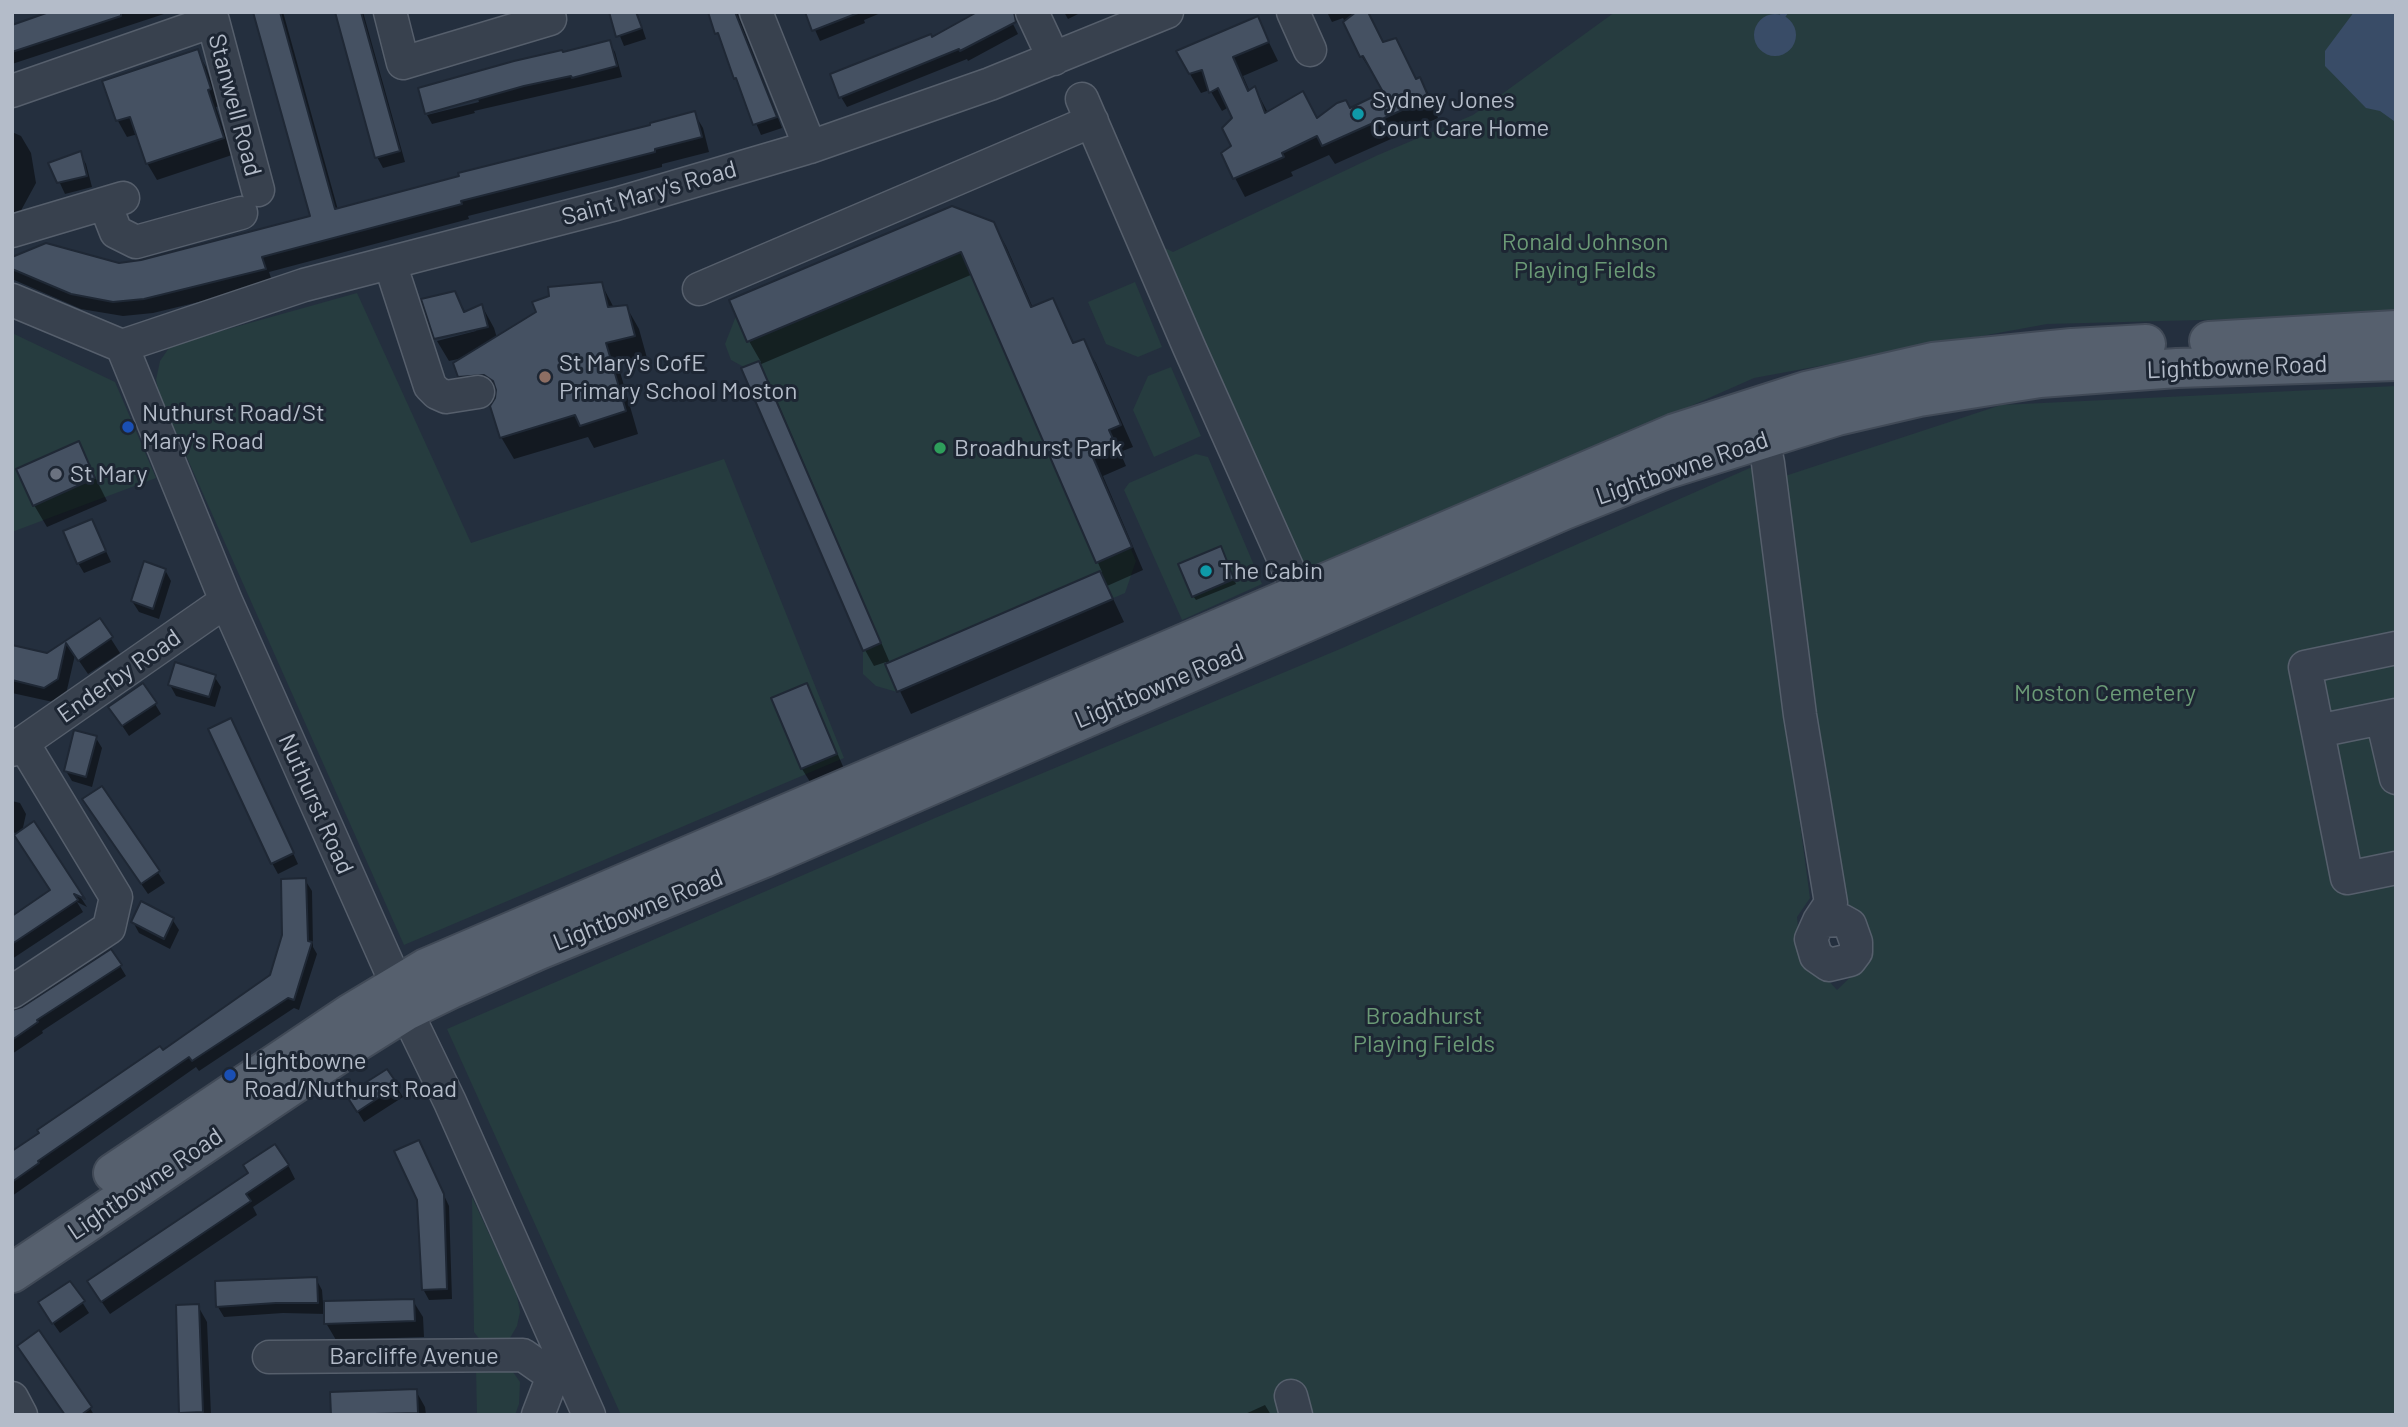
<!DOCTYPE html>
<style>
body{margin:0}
#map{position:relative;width:2408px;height:1427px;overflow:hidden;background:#242f3e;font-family:Barlow,sans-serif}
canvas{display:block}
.frame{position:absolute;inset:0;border:14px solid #b4bcc9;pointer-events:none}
</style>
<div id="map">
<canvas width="2408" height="1427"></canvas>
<div class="frame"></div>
</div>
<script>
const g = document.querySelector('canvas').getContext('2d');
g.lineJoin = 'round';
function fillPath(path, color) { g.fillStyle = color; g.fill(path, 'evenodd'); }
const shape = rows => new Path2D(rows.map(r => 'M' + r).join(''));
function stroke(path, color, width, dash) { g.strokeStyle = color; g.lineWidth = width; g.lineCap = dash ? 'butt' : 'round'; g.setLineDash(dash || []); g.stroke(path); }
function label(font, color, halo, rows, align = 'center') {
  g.font = font + ' Barlow,sans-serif'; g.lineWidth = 6; g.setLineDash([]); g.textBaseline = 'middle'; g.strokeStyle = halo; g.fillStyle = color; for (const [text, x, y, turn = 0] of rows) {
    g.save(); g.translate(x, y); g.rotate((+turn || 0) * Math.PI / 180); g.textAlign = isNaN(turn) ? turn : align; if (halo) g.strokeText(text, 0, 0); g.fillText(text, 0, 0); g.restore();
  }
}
fillPath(shape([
 [1615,12,2396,12,2396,315,2047,324,1754,378,1350,557,1302,569,1159,250,1167,249,1173,252,1378,155,1473,115],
 [952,206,994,222,1031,307,1053,298,1073,343,1084,339,1121,425,1109,430,1115,443,1092,454,1136,561,1125,593,897,692,876,686,863,674,863,651,744,367,731,360,725,344,736,316,729,300],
 [1135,282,1162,347,1138,357,1106,344,1088,302],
 [357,293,471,543,724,459,844,758,404,945,160,397,156,380,160,361,171,345],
 [12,333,115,382,156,478,12,532],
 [1171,367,1201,436,1154,457,1133,410,1148,376],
 [2396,386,2396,1415,621,1415,447,1029,935,818,1340,649,1752,467,1810,898,1797,917,1800,950,1837,990,1867,961,1869,935,1842,897,1779,478,2001,405],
 [1196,454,1208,457,1262,584,1182,620,1124,490,1129,483],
 [472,1197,516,1292,520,1312,517,1326,510,1338,500,1343,481,1341,474,1332],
 [476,1369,513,1372,520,1382,519,1404,515,1415,477,1415]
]), '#263c3f');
fillPath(shape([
 [2354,12,2396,12,2396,146,2394,121,2380,111,2366,108,2325,66,2325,51],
 '1754 35a21 21 0 1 1 42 0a21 21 0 1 1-42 0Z'
]), '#394c67');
fillPath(shape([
 [58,12,170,12,12,64,12,27],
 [256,12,283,12,338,210,653,126,694,113,703,128,709,152,662,164,662,167,468,216,469,219,269,272,273,284,153,313,123,316,81,309,12,279,12,259,119,265,141,261,312,217],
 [337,12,363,12,405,162,383,168,377,157],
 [610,12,637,12,646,39,624,46],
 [709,12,737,12,782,128,761,135],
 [807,12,883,12,864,20,865,23,820,41],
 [971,12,1007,12,1018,34,968,61,967,59,847,107,841,97,932,39,973,16],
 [1064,12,1082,12,1068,19],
 [1327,12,1367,12,1383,43,1395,40,1417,80,1420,79,1431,98,1438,118,1335,164,1329,155,1291,172,1293,176,1245,197,1235,178,1234,119,1229,107,1222,111,1210,90,1201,93,1190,74,1257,18,1278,61,1243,76,1250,92,1255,88,1268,113,1317,120,1350,110,1385,93,1362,57,1343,18,1332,22],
 [609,42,615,52,622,77,474,111,475,113,432,124,427,115,479,102,478,99],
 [197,51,206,67,220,106,216,107,232,155,157,180,147,163,138,134,127,137,118,121,105,82],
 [12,132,21,136,31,153,36,183,12,227],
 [80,153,86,164,92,187,65,194,51,164],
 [993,223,1006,246,1033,308,1052,300,1075,345,1083,341,1096,363,1133,447,1120,452,1126,466,1103,476,1143,570,1107,586,1124,622,911,714,886,662,874,666,865,650,744,369,761,362,749,341,732,301],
 [973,274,1102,572,890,663,768,380,759,365],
 [601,283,614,308,626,306,639,329,647,358,618,365,638,434,594,448,588,437,514,459,501,437,498,397,472,398,459,376,463,358,449,361,437,341,476,331,476,328,435,337,454,293,466,313,482,306,494,328,497,338],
 [78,443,107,501,47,527,34,505],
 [92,521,111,562,84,573,78,563],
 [1223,553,1236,584,1196,600,1193,596],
 [165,570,171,581,159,619,139,612,132,601],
 [99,620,120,653,88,674,75,655,66,694,53,702,12,693,12,647,48,655],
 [214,676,221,687,215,707,176,696,170,685],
 [806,685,815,702,845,771,812,785,802,769,773,699],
 [155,704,161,714,129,736,117,718],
 [237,731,298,864,278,874,272,863],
 [96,738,102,748,92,787,72,781,66,771],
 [101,789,165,883,148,894,91,811],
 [12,801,20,803,26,814,22,832,33,824,87,907,77,902,83,912,12,959,12,918,52,891,19,834,12,832],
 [305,880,312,891,313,947,317,954,299,1010,294,1008,199,1071,196,1067,12,1196,12,1153,271,976],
 [172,919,179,930,170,949,139,933,133,922],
 [120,966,126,976,42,1031,43,1033,12,1054,12,1011],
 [387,1071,403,1097,364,1122,348,1096],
 [424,1153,449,1206,452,1299,429,1300,423,1289],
 [288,1165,295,1179,253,1207,257,1215,110,1314,97,1295],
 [316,1279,322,1290,323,1303,413,1301,423,1317,424,1337,336,1340,326,1323,326,1314,283,1313,224,1317,218,1307],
 [70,1283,89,1313,60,1333,46,1313],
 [198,1306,207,1322,211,1415,183,1415],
 [416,1391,425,1407,426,1415,333,1415],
 [1265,1405,1271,1415,1243,1415],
 [90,1408,94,1415,66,1415]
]), '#0007');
stroke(shape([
 [1783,15,1785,12]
]), '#394c67', 6);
const building = shape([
 [49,12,121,12,121,16,12,52,12,25,49,12],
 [253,12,280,12,335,209,459,176,458,173,650,125,650,123,695,111,702,137,655,149,655,152,461,201,462,204,262,257,266,269,144,299,113,302,71,294,12,269,12,257,46,243,119,263,141,260,310,216,253,12],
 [335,12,361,12,400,151,375,158,335,12],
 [609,12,636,12,642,28,616,37,609,12],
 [708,12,735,12,777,117,753,125,736,78,734,79,718,33,715,34,708,12],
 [805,12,858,12,858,13,812,31,805,12],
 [977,12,1014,12,1016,22,960,51,959,49,839,98,830,74,931,34,932,37,977,12],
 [1356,12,1368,12,1383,42,1396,38,1416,79,1420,77,1429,98,1322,146,1317,136,1282,153,1284,157,1233,179,1221,153,1231,146,1222,128,1232,118,1218,88,1209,93,1202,70,1189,74,1176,51,1258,16,1269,42,1233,57,1248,91,1255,86,1265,113,1303,91,1317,118,1337,103,1346,100,1350,108,1383,92,1363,56,1360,57,1343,22,1356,12],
 [610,40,617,66,572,78,571,76,524,86,425,114,418,88,514,61,562,50,563,52,610,40],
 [198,49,211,89,208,90,224,138,146,164,130,117,116,121,102,81,198,49],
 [81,151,87,176,57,183,48,163,81,151],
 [952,206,994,222,1031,307,1053,298,1073,343,1084,339,1121,425,1109,430,1115,443,1091,453,1132,547,1096,563,961,252,747,342,729,300,952,206],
 [602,282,608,307,627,305,635,336,606,343,626,411,580,426,575,415,500,438,490,406,495,398,496,390,493,381,484,375,458,377,453,363,536,312,532,302,549,296,548,287,602,282],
 [455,291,464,312,482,304,488,327,434,339,421,299,455,291],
 [759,361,881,643,863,651,741,368,759,361],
 [79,441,95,478,33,506,16,469,79,441],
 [92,519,106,551,77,564,63,531,92,519],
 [1221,546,1234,579,1192,597,1178,564,1221,546],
 [144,561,166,569,153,609,131,601,144,561],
 [1100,571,1113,599,897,692,885,664,1100,571],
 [100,618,113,637,78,661,66,643,58,679,44,688,12,680,12,645,47,653,100,618],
 [175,662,216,675,209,697,168,685,175,662],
 [143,683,157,703,122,726,108,707,143,683],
 [807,683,837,754,801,769,771,698,807,683],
 [231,718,294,853,271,864,208,729,231,718],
 [74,730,97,736,86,777,64,771,74,730],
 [102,786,160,871,141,884,82,799,102,786],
 [34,821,85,899,74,894,78,900,12,944,12,916,50,890,14,835,34,821],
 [306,878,308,941,312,942,294,1000,288,998,192,1061,189,1057,38,1161,39,1163,12,1182,12,1151,39,1133,37,1130,160,1046,163,1050,270,975,282,935,281,879,306,878],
 [141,901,174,918,164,939,131,922,141,901],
 [111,949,122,965,37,1020,38,1022,12,1040,12,1010,22,1007,111,949],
 [387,1069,398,1085,357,1112,346,1095,387,1069],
 [419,1140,444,1194,447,1289,422,1290,417,1200,394,1151,419,1140],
 [275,1144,289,1165,246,1194,251,1201,101,1302,87,1281,248,1173,243,1165,275,1144],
 [317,1277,318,1303,276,1303,216,1307,215,1281,317,1277],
 [70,1281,85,1301,52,1324,38,1302,70,1281],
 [414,1299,415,1321,324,1324,324,1301,414,1299],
 [199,1304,203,1412,179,1413,176,1305,199,1304],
 [39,1330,92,1407,81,1415,65,1415,17,1346,39,1330],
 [417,1389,418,1413,331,1415,330,1392,417,1389]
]);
fillPath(building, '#455162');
stroke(building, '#1f2835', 2);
const minor = shape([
 [390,12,403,63,550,19],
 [756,12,810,147],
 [1032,12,1054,59],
 [1293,12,1310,50],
 [213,21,258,190],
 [12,91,213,21,210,12],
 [1082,99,1189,347,1308,614],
 [105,204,116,232,136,242,241,213],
 [12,231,123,198],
 [390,263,430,386,437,393,446,397,478,392],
 [699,289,1092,121],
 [12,300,122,346,226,601,397,985,406,1011,450,1102,589,1415],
 [122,346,304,285,616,204,810,147,990,84,1167,12],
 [1758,416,1768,463,1800,715,1831,903,1819,921,1811,939,1816,956,1829,965,1850,960,1856,952,1856,942,1850,925,1841,920,1819,921],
 [2396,648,2305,667,2347,878,2396,868],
 [2382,718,2396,778],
 [2318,731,2396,715],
 [12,750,226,601],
 [12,992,109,928,116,897,23,743],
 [269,1357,523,1355,553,1376],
 [1291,1396,1296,1415],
 [12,1398,21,1415],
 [538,1415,553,1376,567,1367]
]);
const major = shape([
 [2209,341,2396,330],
 [113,1173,351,1013,426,968,1675,433,1806,391,1933,362,2072,348,2146,344],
 [12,1273,355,1043,406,1011,451,989,539,950,764,858,1564,510,1664,470,1837,416,1919,397,2040,378,2177,368,2396,361]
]);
stroke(minor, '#565f6c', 35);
stroke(major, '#414a57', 42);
stroke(minor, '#38414e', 32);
stroke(major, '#56606e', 38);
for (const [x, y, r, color] of [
 [1358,114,7,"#0f9aa8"],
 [545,377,7,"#8d6e63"],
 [128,427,7,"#1a4fb4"],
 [940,448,7,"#2e9e5b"],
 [56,474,7,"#6b7280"],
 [1206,571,7,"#0f9aa8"],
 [230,1075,7,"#1a4fb4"]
]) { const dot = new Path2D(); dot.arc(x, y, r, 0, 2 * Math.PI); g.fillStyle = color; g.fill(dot); stroke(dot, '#1d2633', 2.5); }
label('24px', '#b4bcc9', '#1d2633', [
 ["Sydney Jones",1372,100],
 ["Court Care Home",1372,128],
 ["St Mary's CofE",559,363],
 ["Primary School Moston",559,391],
 ["Nuthurst Road/St",142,413],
 ["Mary's Road",142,441],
 ["Broadhurst Park",954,448],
 ["St Mary",70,474],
 ["The Cabin",1220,571],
 ["Lightbowne",244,1061],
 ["Road/Nuthurst Road",244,1089]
], 'left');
label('24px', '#b4bcc9', '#1d2633', [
 ["Stanwell Road",235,105,75],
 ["Saint Mary's Road",649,193,-16],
 ["Lightbowne Road",2237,367,-2],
 ["Lightbowne Road",1682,468,-19],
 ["Enderby Road",119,676,-35],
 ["Lightbowne Road",1159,686,-23],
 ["Nuthurst Road",316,804,66],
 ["Lightbowne Road",638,910,-22],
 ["Lightbowne Road",145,1184,-34],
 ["Barcliffe Avenue",414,1356]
]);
label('24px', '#6b9a76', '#1d2633', [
 ["Ronald Johnson",1585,242],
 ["Playing Fields",1585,270],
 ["Moston Cemetery",2105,693],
 ["Broadhurst",1424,1016],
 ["Playing Fields",1424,1044]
]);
</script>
